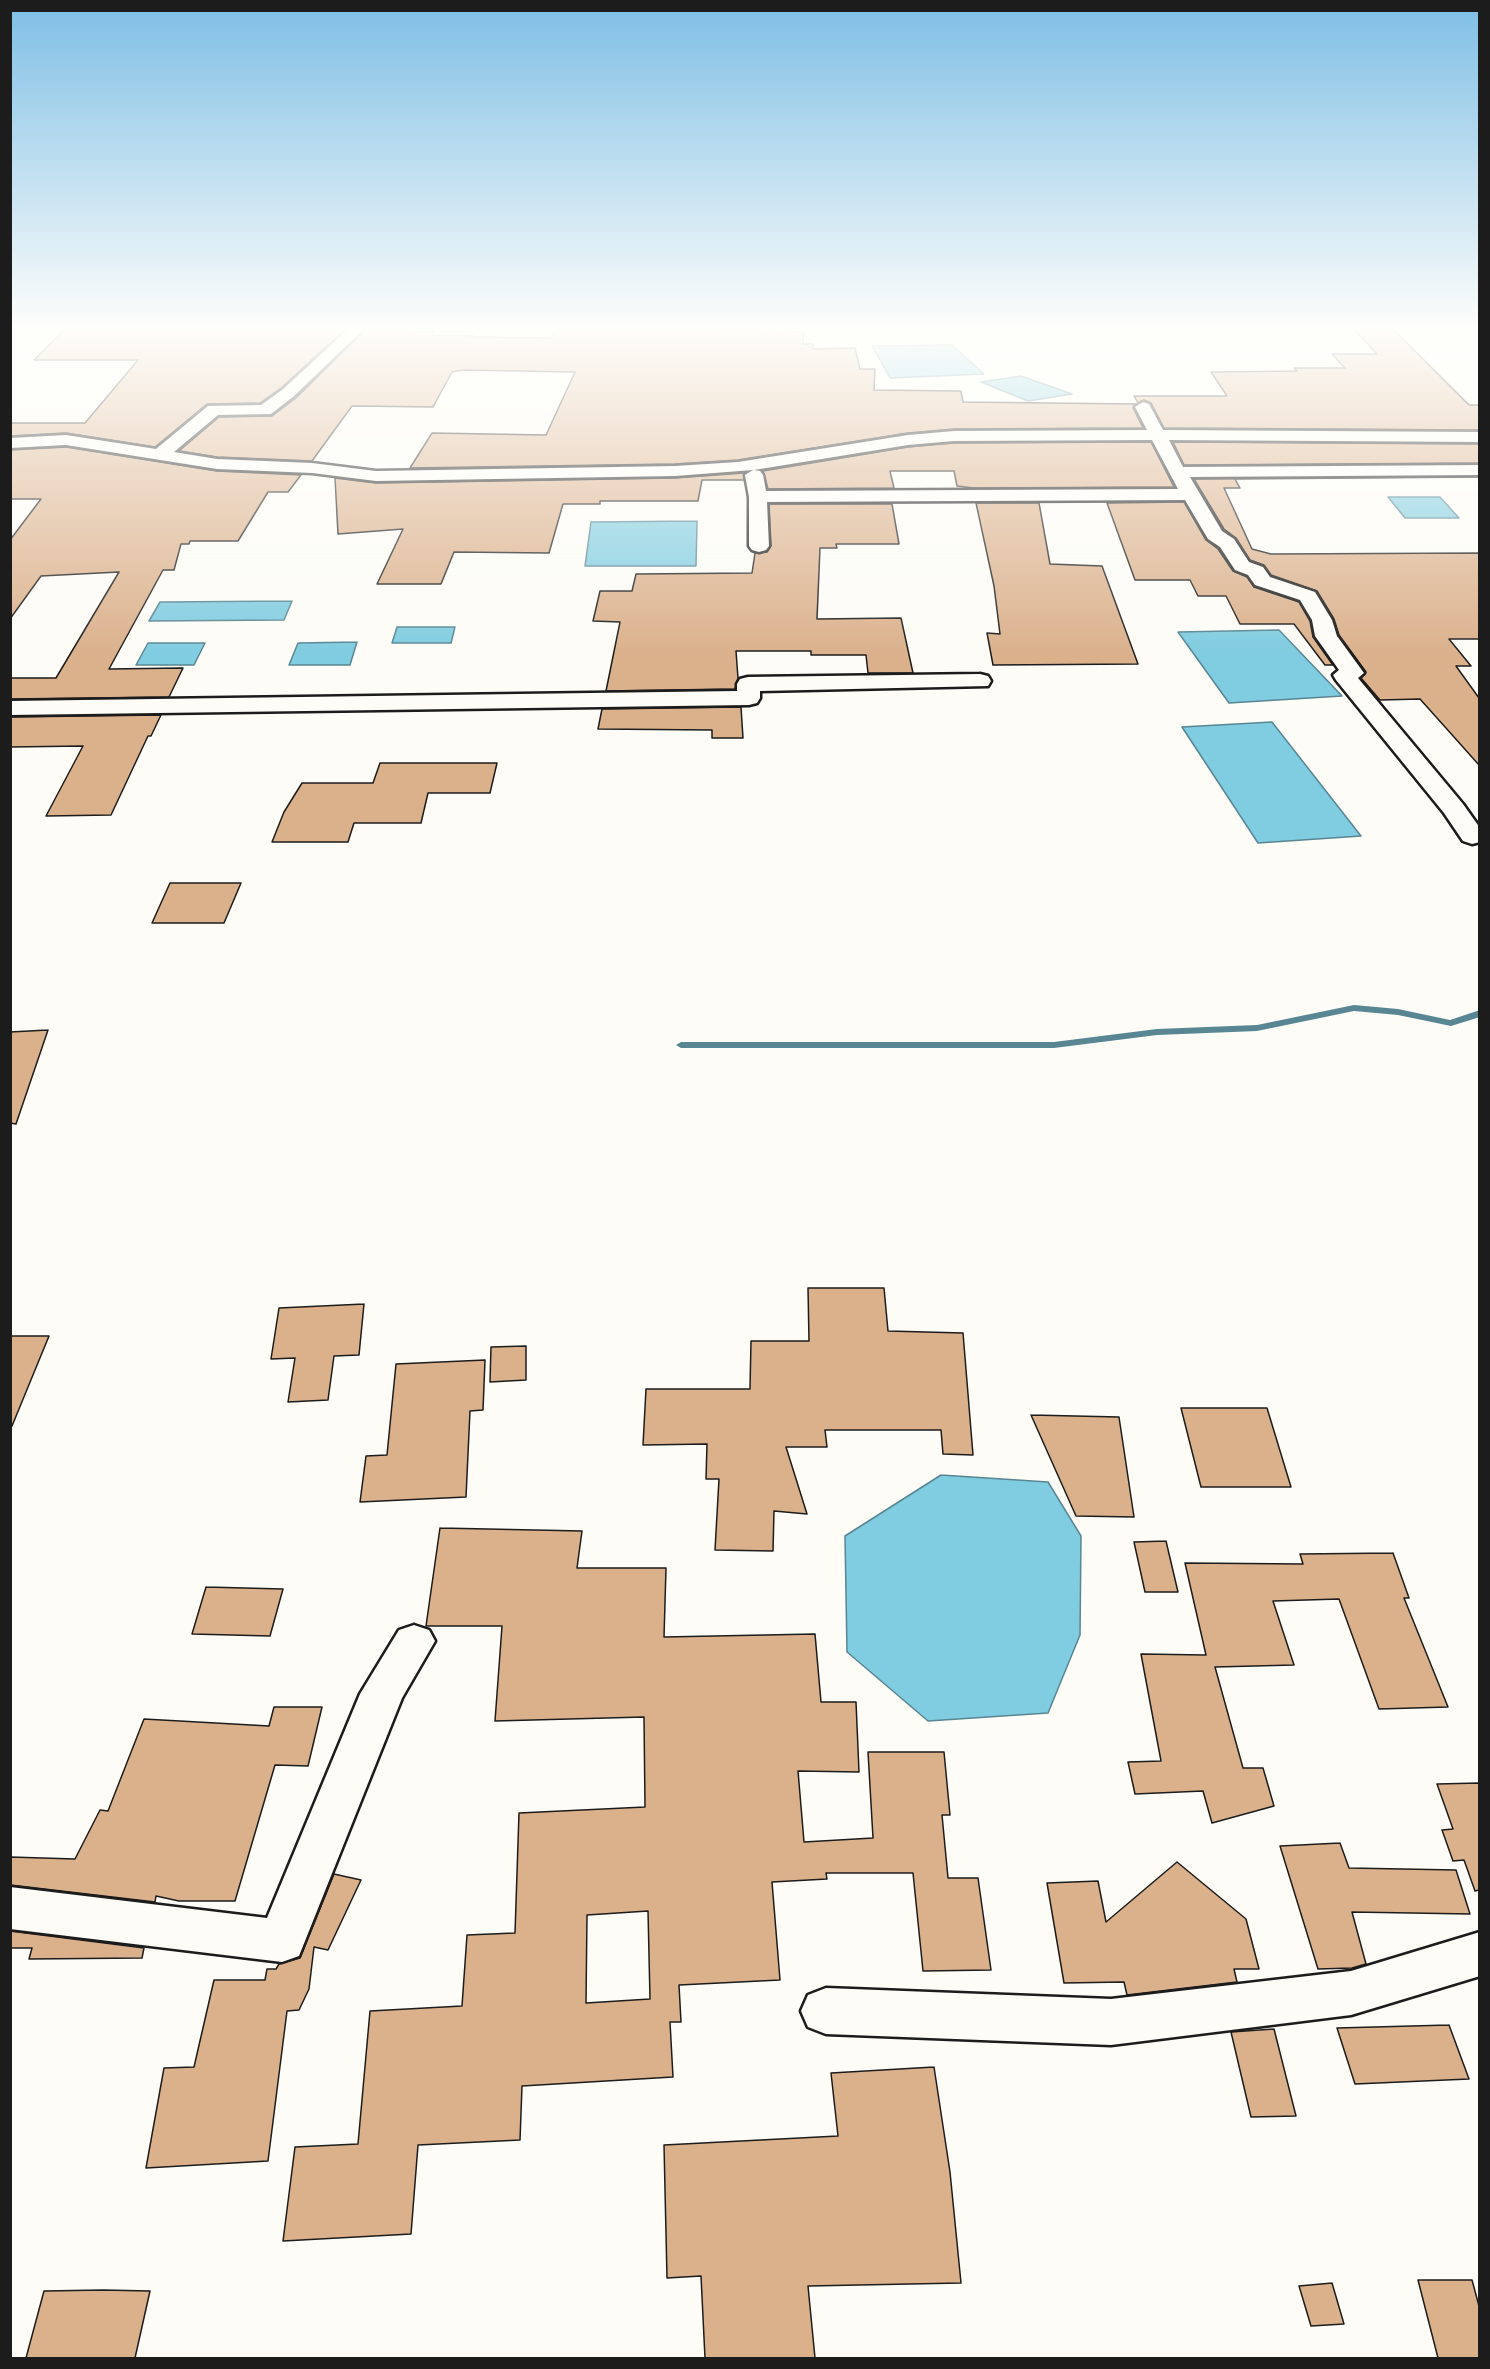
<!DOCTYPE html>
<style>
body{margin:0}
#map{position:relative;width:1490px;height:2369px;overflow:hidden;background:#fdfcf7;font-family:Sriracha,sans-serif}
canvas{display:block}
.frame{position:absolute;inset:0;border:12px solid #1c1c1c;pointer-events:none}
</style>
<div id="map">
<canvas width="1490" height="2369"></canvas>
<div class="frame"></div>
</div>
<script>
const g = document.querySelector('canvas').getContext('2d');
g.lineJoin = 'round';
function fillPath(path, color) { g.fillStyle = color; g.fill(path, 'evenodd'); }
const shape = rows => new Path2D(rows.map(r => 'M' + r).join(''));
function stroke(path, color, width, dash) { g.strokeStyle = color; g.lineWidth = width; g.lineCap = dash ? 'butt' : 'round'; g.setLineDash(dash || []); g.stroke(path); }
const water = shape([
 [952,345,984,374,890,378,872,346,952,345],
 [1021,376,1072,394,1028,401,981,382,1021,376],
 [1388,497,1440,497,1459,518,1405,518,1388,497],
 [697,521,696,566,585,566,591,522,697,521],
 [292,601,284,620,149,621,160,602,292,601],
 [397,627,455,627,451,643,392,643,397,627],
 [1279,630,1342,696,1229,703,1178,632,1279,630],
 [357,642,350,665,289,665,298,643,357,642],
 [148,643,205,643,194,665,136,665,148,643],
 [1272,722,1361,836,1258,843,1182,727,1272,722],
 [941,1475,1048,1482,1081,1536,1080,1635,1048,1713,928,1721,847,1652,845,1536,941,1475]
]);
fillPath(water, '#80cce0');
stroke(water, '#588692', 1.5);
fillPath(shape([
 [1354,1005,1398,1009,1450,1020,1480,1010,1480,1017,1451,1026,1398,1015,1354,1011,1257,1031,1157,1035,1054,1048,681,1048,676,1045,681,1042,1054,1042,1157,1029,1257,1025,1354,1005]
]), '#588692');
const building = shape([
 [69,325,350,325,281,388,260,403,207,404,155,447,66,433,10,436,10,423,85,423,138,360,34,360,69,325],
 [370,325,411,325,408,331,434,332,432,335,475,336,474,337,551,338,559,325,666,325,804,332,803,344,813,344,813,349,855,348,860,369,875,369,874,390,961,391,963,402,1136,404,1133,408,1143,428,954,429,908,433,738,460,675,464,410,468,432,433,546,435,575,372,463,370,452,372,433,407,352,406,312,461,217,457,179,451,219,417,272,416,296,398,370,325],
 [1350,325,1389,325,1469,405,1479,405,1479,430,1164,428,1151,403,1144,400,1138,403,1134,396,1227,396,1211,372,1297,371,1294,368,1345,368,1332,354,1377,354,1350,325],
 [1151,442,1174,487,973,488,957,486,954,471,890,471,894,488,768,489,763,471,908,447,954,443,1151,442],
 [1173,442,1479,444,1479,463,1184,465,1173,442],
 [66,447,217,471,301,475,288,492,268,492,238,541,190,541,189,544,181,544,174,570,163,570,109,669,183,668,169,697,10,699,10,678,56,678,119,572,41,576,10,619,10,540,41,499,10,499,10,450,66,447],
 [744,473,744,480,702,480,698,501,600,501,600,504,563,504,549,553,454,552,441,584,377,584,403,529,338,534,335,478,376,483,675,478,744,473],
 [1479,477,1235,479,1240,488,1224,488,1252,549,1271,554,1479,553,1479,639,1449,639,1471,666,1456,666,1479,698,1479,765,1420,699,1380,700,1361,678,1366,672,1339,635,1334,619,1317,591,1271,575,1264,565,1250,560,1236,538,1224,529,1194,479,1479,477],
 [1184,502,1206,540,1218,549,1233,571,1247,577,1254,587,1299,602,1310,621,1313,637,1333,665,1325,665,1294,624,1240,624,1226,596,1198,596,1190,580,1135,580,1107,503,1184,502],
 [976,503,1039,503,1050,564,1102,566,1138,664,993,665,987,633,1000,634,994,586,976,503],
 [769,504,892,504,899,544,836,544,837,548,820,548,817,619,901,618,913,673,868,673,866,655,811,655,811,651,736,651,738,678,735,689,606,691,620,622,593,621,600,591,632,591,636,574,752,573,755,553,767,552,771,546,769,504],
 [741,707,743,738,712,738,712,730,598,729,602,709,741,707],
 [161,715,151,736,148,736,111,815,46,816,83,746,10,747,10,717,161,715],
 [380,763,497,763,490,793,428,793,421,823,354,823,348,842,272,842,284,812,302,783,373,783,380,763],
 [170,883,241,883,224,923,152,923,170,883],
 [48,1030,16,1124,10,1123,10,1032,48,1030],
 [808,1288,884,1288,888,1331,963,1333,973,1455,943,1454,941,1430,825,1430,827,1447,786,1447,807,1514,774,1511,773,1551,715,1550,719,1479,706,1479,707,1444,643,1445,646,1389,750,1389,751,1341,809,1341,808,1288],
 [364,1304,359,1355,334,1356,328,1400,288,1402,295,1358,271,1359,279,1308,364,1304],
 [10,1336,49,1336,12,1426,10,1426,10,1336],
 [526,1346,526,1380,490,1382,491,1347,526,1346],
 [485,1360,483,1410,470,1411,466,1497,360,1502,366,1456,387,1455,396,1364,485,1360],
 [1181,1408,1267,1408,1291,1487,1201,1487,1181,1408],
 [1031,1415,1119,1417,1134,1517,1076,1516,1031,1415],
 [440,1528,582,1531,577,1568,666,1568,664,1637,815,1634,821,1702,856,1702,859,1772,798,1771,804,1842,873,1838,868,1752,944,1752,950,1815,942,1815,948,1878,978,1878,991,1970,923,1971,913,1873,826,1873,827,1879,772,1882,780,1980,679,1985,681,2022,670,2022,673,2077,522,2086,520,2140,418,2145,411,2234,283,2241,295,2147,358,2144,370,2011,462,2006,467,1935,515,1933,519,1813,645,1807,644,1717,495,1721,502,1626,426,1626,440,1528],
 [648,1911,650,1999,586,2003,587,1915,648,1911],
 [1166,1541,1178,1592,1145,1592,1134,1542,1166,1541],
 [1393,1553,1409,1598,1404,1598,1448,1707,1379,1709,1339,1599,1273,1601,1294,1665,1215,1667,1243,1768,1263,1768,1274,1806,1212,1823,1203,1791,1135,1794,1128,1762,1161,1761,1141,1654,1206,1655,1185,1563,1303,1564,1300,1554,1393,1553],
 [206,1587,283,1589,270,1636,192,1634,206,1587],
 [274,1707,322,1707,308,1766,275,1765,235,1901,179,1901,156,1896,155,1902,10,1885,10,1857,75,1859,100,1810,108,1811,144,1719,269,1726,274,1707],
 [1479,1783,1479,1890,1475,1891,1464,1860,1453,1861,1442,1830,1453,1829,1437,1784,1479,1783],
 [1340,1843,1349,1868,1456,1870,1470,1914,1352,1912,1366,1964,1352,1968,1318,1969,1280,1846,1340,1843],
 [1177,1862,1246,1919,1259,1969,1234,1969,1237,1982,1127,1995,1124,1982,1064,1983,1047,1883,1098,1881,1106,1922,1177,1862],
 [334,1874,361,1880,328,1950,314,1947,309,1989,299,2010,287,2011,268,2161,146,2168,164,2068,194,2067,214,1980,265,1980,267,1969,276,1969,279,1964,300,1958,334,1874],
 [10,1931,144,1948,142,1958,29,1959,32,1948,10,1948,10,1931],
 [1449,2025,1469,2079,1355,2084,1337,2028,1449,2025],
 [1274,2029,1296,2116,1251,2117,1231,2032,1274,2029],
 [934,2067,950,2172,961,2283,808,2286,815,2358,705,2358,701,2276,667,2278,664,2145,838,2136,831,2073,934,2067],
 [1418,2280,1472,2280,1479,2306,1479,2358,1438,2358,1418,2280],
 [1332,2283,1344,2324,1311,2326,1299,2286,1332,2283],
 [103,2290,150,2291,135,2358,26,2358,44,2291,103,2290]
]);
fillPath(building, '#dbb18c');
stroke(building, '#1c1c1c', 1.5);
const street = shape([
 [353,325,368,325,294,396,271,414,218,415,174,452,217,459,312,463,376,471,675,466,738,462,908,435,954,431,1147,430,1135,407,1143,402,1149,404,1163,430,1480,432,1480,442,1169,440,1183,467,1480,465,1480,475,1190,477,1222,531,1234,539,1249,562,1263,567,1270,577,1315,592,1332,620,1337,636,1364,673,1358,678,1463,804,1480,828,1480,842,1472,844,1463,841,1444,813,1336,680,1333,675,1339,670,1315,636,1312,620,1300,600,1255,585,1248,575,1235,570,1220,547,1208,539,1185,500,767,502,769,546,766,550,759,552,752,550,749,546,749,497,745,475,753,470,675,476,376,481,312,473,217,469,66,445,10,448,10,438,66,435,156,449,208,406,261,405,282,390,353,325],
 [1152,440,1178,489,766,491,763,475,760,471,754,470,908,445,954,441,1152,440],
 [980,674,988,676,991,681,988,686,760,691,760,698,757,703,749,705,10,715,10,701,737,691,737,684,740,679,748,677,980,674],
 [414,1625,429,1630,435,1641,402,1698,299,1956,282,1962,10,1929,10,1887,267,1918,360,1694,399,1630,414,1625],
 [1480,1932,1480,1976,1351,2015,1111,2045,826,2034,808,2027,801,2011,808,1995,826,1988,1111,1999,1351,1971,1480,1932]
]);
stroke(street, '#1c1c1c', 5);
fillPath(street, '#fdfcf7');
const sky = g.createLinearGradient(0, 0, 0, 656);
sky.addColorStop(0, '#7ebee5');
sky.addColorStop(0.5, '#fefefb');
sky.addColorStop(1, '#fefefb00');
g.fillStyle = sky;
g.fillRect(0, 0, 1490, 656);
</script>
